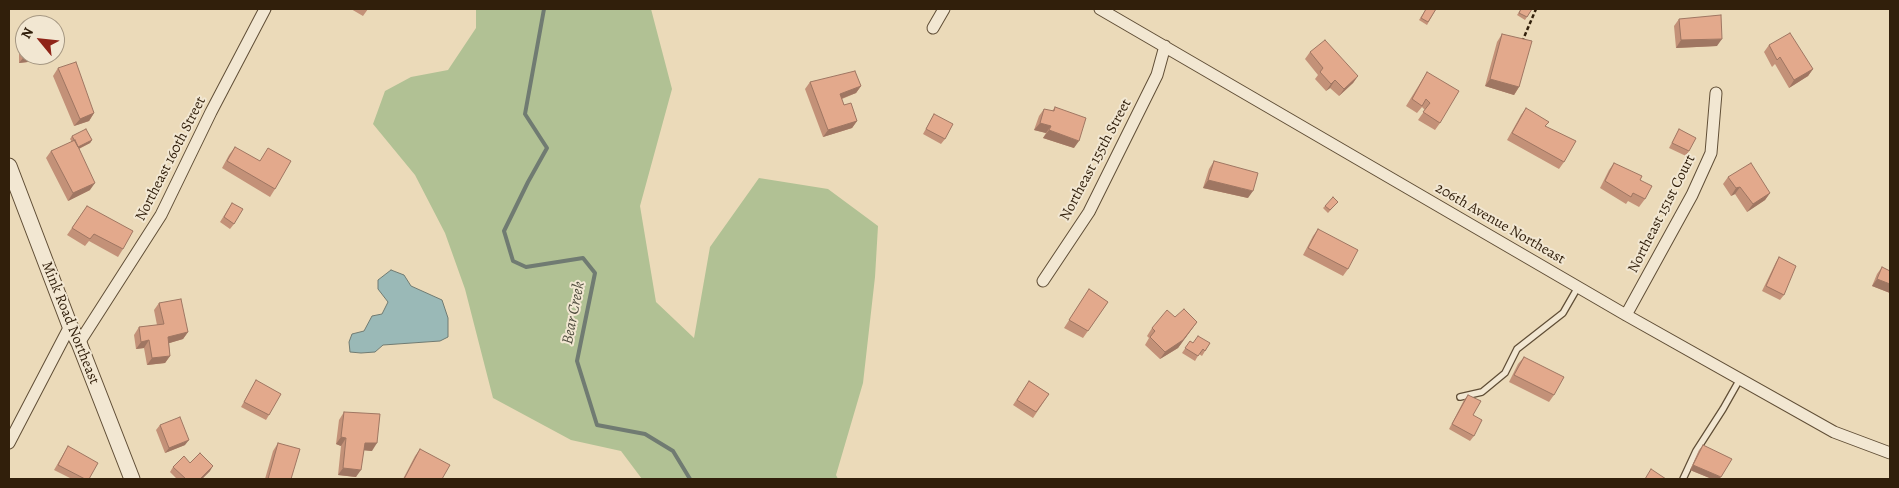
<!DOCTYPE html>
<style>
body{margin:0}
#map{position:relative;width:1899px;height:488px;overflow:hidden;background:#ebdab9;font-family:Alegreya,serif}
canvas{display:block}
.frame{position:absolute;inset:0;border:10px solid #311f0b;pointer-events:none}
.north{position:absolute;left:15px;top:15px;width:50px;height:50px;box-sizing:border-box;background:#f2e7d2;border:1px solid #a59782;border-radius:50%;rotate:298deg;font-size:14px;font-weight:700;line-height:20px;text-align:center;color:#311f0b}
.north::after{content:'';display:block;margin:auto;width:18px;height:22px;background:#8f2418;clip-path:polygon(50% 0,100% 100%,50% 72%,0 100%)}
</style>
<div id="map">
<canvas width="1899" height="488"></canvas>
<div class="frame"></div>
<div class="north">N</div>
</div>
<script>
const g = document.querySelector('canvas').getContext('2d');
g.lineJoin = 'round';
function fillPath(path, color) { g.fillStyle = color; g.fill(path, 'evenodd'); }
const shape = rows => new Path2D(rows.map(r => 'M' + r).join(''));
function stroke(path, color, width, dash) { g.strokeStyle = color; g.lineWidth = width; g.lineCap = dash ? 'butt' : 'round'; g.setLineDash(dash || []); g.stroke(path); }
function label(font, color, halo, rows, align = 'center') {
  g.font = font + ' Alegreya,serif'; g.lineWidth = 4; g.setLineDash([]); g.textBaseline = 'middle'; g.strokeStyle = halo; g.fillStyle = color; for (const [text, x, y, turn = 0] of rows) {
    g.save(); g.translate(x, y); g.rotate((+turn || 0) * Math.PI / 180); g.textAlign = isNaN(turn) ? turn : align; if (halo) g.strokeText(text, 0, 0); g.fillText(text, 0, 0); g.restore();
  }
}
fillPath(shape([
 [476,9,651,9,672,89,640,206,656,302,694,338,710,247,759,178,828,189,878,226,875,277,863,383,836,475,838,479,642,479,621,451,571,440,493,398,465,289,445,233,415,175,373,124,385,91,411,77,448,70,476,28]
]), '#b1c194');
const water = shape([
 [391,270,404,275,411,286,442,300,448,318,448,337,440,341,383,345,375,352,361,353,350,352,349,342,352,334,364,331,372,316,382,314,388,302,378,289,378,280,391,270]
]);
fillPath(water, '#9ab9b7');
stroke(water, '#707b72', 1);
stroke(shape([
 [544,9,525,114,547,148,528,182,504,231,513,261,526,267,583,258,595,273,577,361,597,425,645,434,673,451,690,479]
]), '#707b72', 4);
const service = shape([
 [1460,397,1482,392,1505,373,1517,349,1563,313,1578,287],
 [1683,479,1696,451,1723,409,1740,379]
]);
const minor = shape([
 [1100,9,1626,315,1834,432,1890,453],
 [933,28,944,9],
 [1043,281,1089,212,1157,75,1165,46],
 [1626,315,1692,195,1711,153,1716,93],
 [79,343,161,215,211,112,265,9],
 [9,443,70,326]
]);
const tertiary = shape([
 [9,166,70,326,79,343,132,479]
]);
stroke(service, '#604e36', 8);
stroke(minor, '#604e36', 13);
stroke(tertiary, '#604e36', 17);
stroke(shape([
 [1522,42,1536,9]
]), '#311f0b', 2.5, [4, 2.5]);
stroke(service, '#f2e7d2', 5.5);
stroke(minor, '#f2e7d2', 11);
stroke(tertiary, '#f2e7d2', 15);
fillPath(shape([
 [351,9,368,9,363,16],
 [1426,9,1436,9,1427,25,1419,20],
 [1521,9,1532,9,1525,20,1517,15],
 [1679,19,1717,46,1676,48,1674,26],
 [22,31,45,60,19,63,19,36],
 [1502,34,1519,87,1514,95,1485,86,1497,42],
 [1769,45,1813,69,1808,76,1789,88,1775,64,1772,67,1764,52],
 [1310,52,1358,76,1353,83,1339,96,1330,88,1326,91,1315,79,1318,75,1305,59],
 [58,68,94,113,89,121,74,126,53,76],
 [1427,72,1440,123,1435,130,1418,120,1425,110,1422,107,1417,113,1406,106],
 [810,82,861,86,856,93,842,99,844,105,857,121,852,128,823,137,805,89],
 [1055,107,1074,148,1043,138,1046,133,1034,130,1039,116,1044,109,1052,111],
 [1526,108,1546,126,1564,162,1559,169,1507,140,1521,115],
 [934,114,945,139,941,144,923,134],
 [1679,129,1689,151,1686,156,1669,148],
 [72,136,92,140,90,143,79,149,90,190,68,201,46,158,51,151,72,142,70,139],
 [235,147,275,189,270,197,222,168,229,155],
 [1214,161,1248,198,1203,188,1209,169],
 [1614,163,1640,180,1645,199,1639,207,1628,201,1626,204,1600,188,1609,170],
 [1728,177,1770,193,1765,200,1747,212,1735,194,1731,196,1723,184],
 [232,203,234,224,230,229,220,222],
 [1336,204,1328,213,1323,208,1325,206],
 [87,206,123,249,118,257,89,241,85,246,67,235],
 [1318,229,1348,269,1343,276,1303,255,1313,236],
 [1779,257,1784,295,1780,300,1762,291,1776,262],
 [1882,267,1890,271,1890,293,1872,286,1877,274],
 [1089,289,1108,302,1083,338,1064,328],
 [159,303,188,332,183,339,169,343,170,356,165,363,147,365,144,348,136,349,134,335,139,327,157,325,154,310],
 [1175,317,1197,322,1178,348,1160,359,1145,345,1149,338,1147,336,1152,328],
 [1190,341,1193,343,1210,343,1202,356,1199,354,1195,361,1182,353],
 [1524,357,1554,395,1549,402,1509,382,1518,364],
 [256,380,269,415,266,420,241,407],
 [1029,381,1049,394,1033,418,1013,405],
 [1468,395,1474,436,1470,441,1449,429,1464,400],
 [344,412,372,451,364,450,356,477,338,475,341,446,336,444,339,420],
 [160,425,185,445,165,453,156,430],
 [278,443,291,479,265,479,273,451],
 [1703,445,1719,479,1712,479,1690,470,1699,450],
 [68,446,89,479,72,479,54,470],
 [420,449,442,479,403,479,415,456],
 [190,463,210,471,202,479,177,479,170,472,173,467]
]), '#c39178');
fillPath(shape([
 [1722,39,1717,46,1676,48,1681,40],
 [49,55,45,60,19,63,23,58],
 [1813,69,1808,76,1789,88,1794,80],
 [1358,76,1353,83,1339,96,1344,89],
 [1490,79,1519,87,1514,95,1485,86],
 [1335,80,1330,88,1326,91,1331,84],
 [861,86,856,93,835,101,840,94],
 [94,113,89,121,74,126,80,119],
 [857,121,852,128,823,137,828,130],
 [1040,123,1051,126,1046,133,1034,130],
 [1049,130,1079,141,1074,148,1043,138],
 [92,140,90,143,76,150,78,147],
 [1208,180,1253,191,1248,198,1203,188],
 [95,183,90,190,68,201,73,193],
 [1740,187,1735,194,1731,196,1736,188],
 [1770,193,1765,200,1747,212,1753,204],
 [1877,279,1890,284,1890,293,1872,286],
 [1197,322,1178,348,1160,359,1165,352],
 [188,332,183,339,163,345,168,337],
 [149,340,144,348,136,349,141,342],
 [170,356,165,363,147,365,152,358],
 [341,437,346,438,341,446,336,444],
 [189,440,185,445,165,453,169,448],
 [365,443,377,443,372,451,360,450],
 [1693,465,1721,477,1719,479,1712,479,1690,470],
 [213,466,210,471,202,479,200,479],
 [343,468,361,470,356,477,338,475]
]), '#9f7662');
const building = shape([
 [1426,9,1436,9,1428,22,1421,18,1426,9],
 [1521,9,1532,9,1527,17,1519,13,1521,9],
 [1721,15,1722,39,1681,40,1679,19,1721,15],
 [22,31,25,31,25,55,49,55,23,58,22,31],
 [1790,33,1813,69,1794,80,1780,57,1777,60,1769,45,1790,33],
 [1502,34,1532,41,1519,87,1490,79,1502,34],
 [1325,40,1358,76,1344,89,1335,80,1331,84,1320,72,1323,68,1310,52,1325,40],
 [76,62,94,113,80,119,58,68,76,62],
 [855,71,861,86,840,94,844,105,851,103,857,121,828,130,810,82,855,71],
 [1427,72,1459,91,1440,123,1423,112,1430,103,1426,99,1422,106,1412,99,1427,72],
 [1055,107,1086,118,1079,141,1049,130,1051,126,1040,123,1044,109,1054,111,1055,107],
 [1526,108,1549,122,1545,126,1576,141,1564,162,1512,133,1526,108],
 [934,114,953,124,945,139,926,129,934,114],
 [86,129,92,140,78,147,72,136,86,129],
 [1679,129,1696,138,1689,151,1672,143,1679,129],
 [75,140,95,183,73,193,51,151,75,140],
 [235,147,260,161,268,148,291,161,275,189,227,161,235,147],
 [1214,161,1258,173,1253,191,1208,180,1214,161],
 [1614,163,1642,176,1640,180,1652,186,1645,199,1633,193,1631,197,1605,181,1614,163],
 [1751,163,1770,193,1753,204,1740,187,1736,188,1728,177,1751,163],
 [1333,197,1338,202,1330,210,1325,206,1333,197],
 [232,203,243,209,234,224,224,217,232,203],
 [87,206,133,231,123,249,94,234,90,239,72,228,87,206],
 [1318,229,1358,250,1348,269,1308,248,1318,229],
 [1779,257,1796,266,1784,295,1766,286,1779,257],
 [1882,267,1890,271,1890,284,1877,279,1882,267],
 [1089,289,1108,302,1088,331,1069,320,1089,289],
 [181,299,188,332,168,337,170,356,152,358,149,340,141,342,139,327,164,324,159,303,181,299],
 [1184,309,1197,322,1183,340,1165,352,1150,337,1155,331,1152,328,1167,310,1175,317,1184,309],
 [1198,336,1210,343,1205,351,1203,349,1198,356,1185,348,1190,341,1193,343,1198,336],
 [1524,357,1564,377,1554,395,1514,375,1524,357],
 [256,380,281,394,269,415,244,402,256,380],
 [1029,381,1049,394,1036,412,1017,400,1029,381],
 [1468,395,1481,401,1473,415,1482,420,1474,436,1452,424,1468,395],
 [344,412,380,414,377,443,365,443,361,470,343,468,346,438,341,437,344,412],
 [180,417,189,440,169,448,160,425,180,417],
 [278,443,300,449,291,479,268,479,278,443],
 [1703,445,1732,459,1721,477,1693,465,1703,445],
 [68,446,98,463,89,479,85,479,58,465,68,446],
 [420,449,450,465,442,479,404,479,420,449],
 [200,453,213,466,200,479,186,479,173,467,184,456,190,463,200,453],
 [1651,469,1666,479,1645,479,1651,469]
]);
fillPath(building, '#e3a98c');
stroke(building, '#9f7662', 1);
label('15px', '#311f0b', '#f2e7d2', [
 ["Northeast 160th Street",171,159,-63],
 ["Northeast 155th Street",1096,160,-62],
 ["Northeast 151st Court",1662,214,-63],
 ["206th Avenue Northeast",1500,224,30],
 ["Mink Road Northeast",70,323,68]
]);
label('italic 16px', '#504d3f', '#f2e7d2', [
 ["Bear Creek",574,313,-79]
]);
</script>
